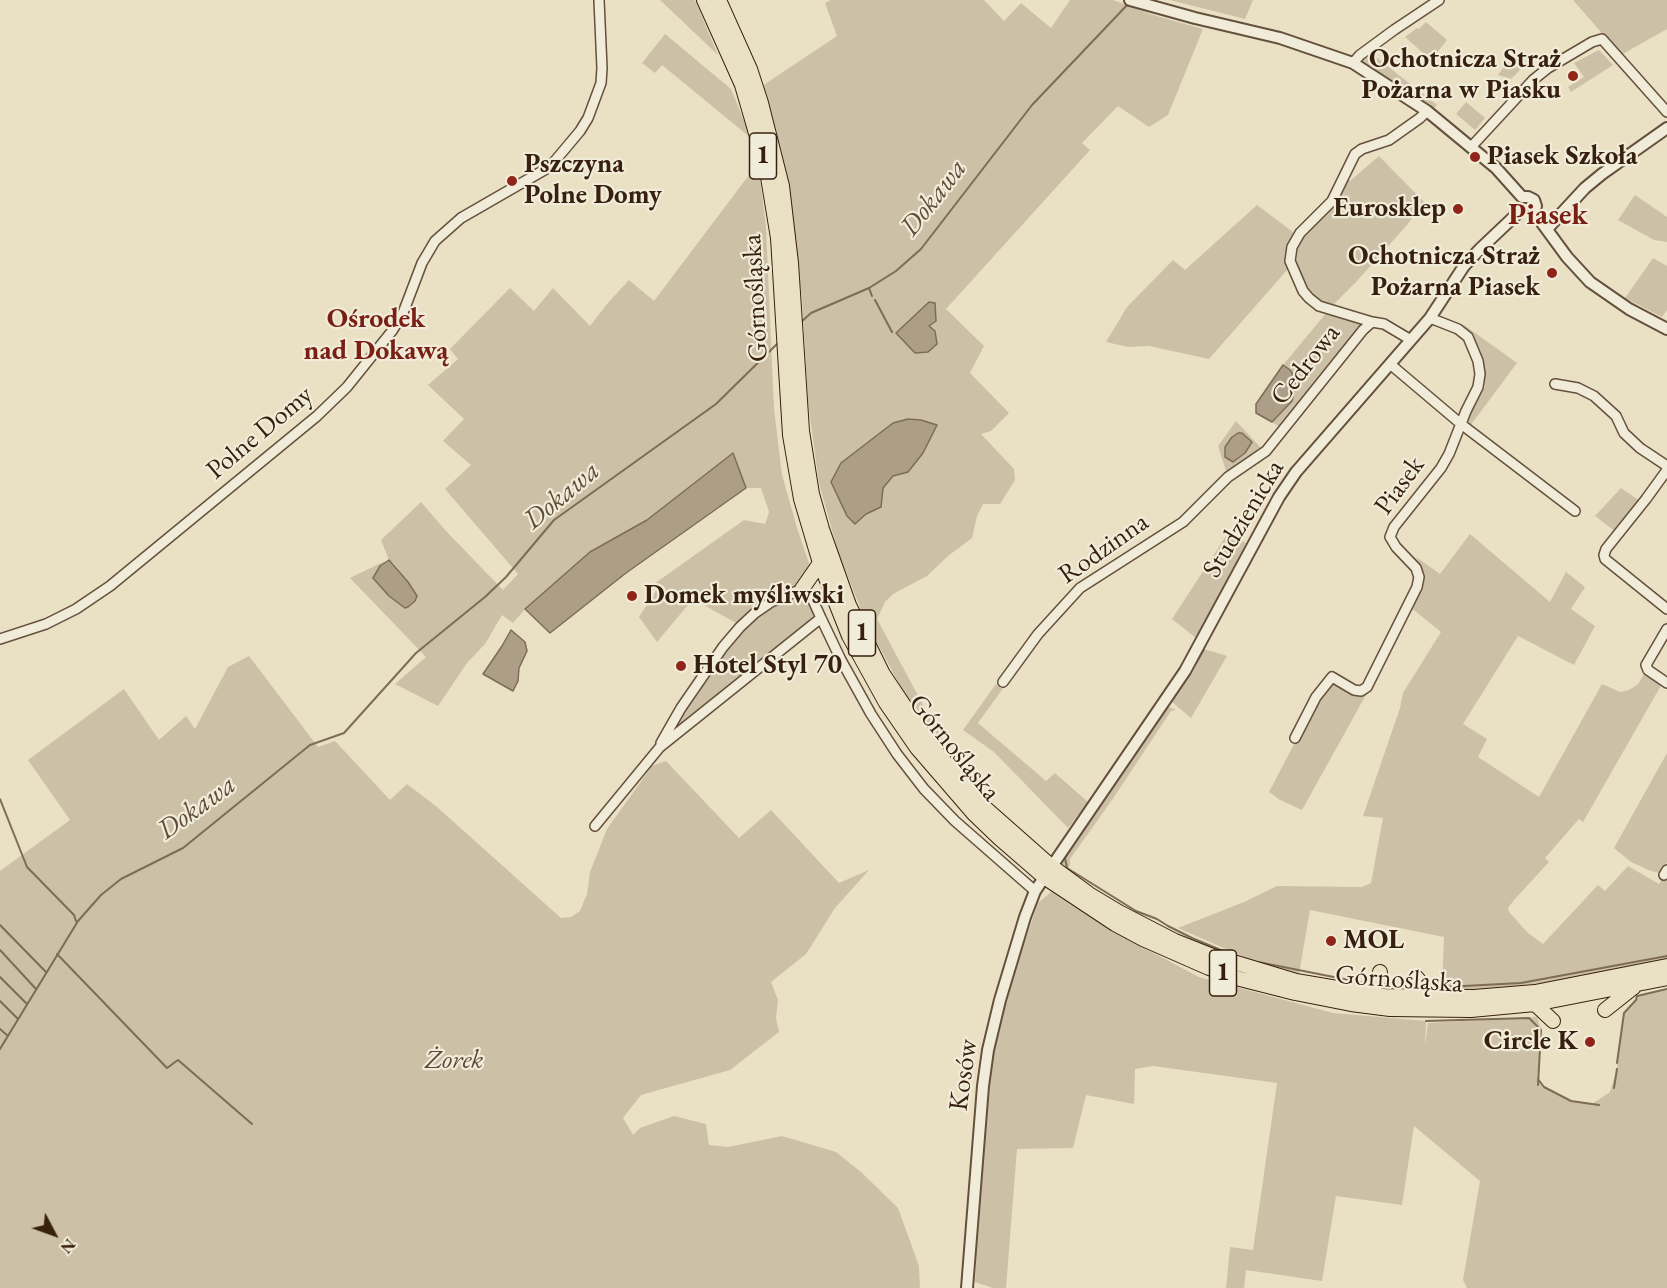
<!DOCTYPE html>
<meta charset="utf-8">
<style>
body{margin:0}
#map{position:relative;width:1667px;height:1288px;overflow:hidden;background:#eae1c5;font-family:"EB Garamond",serif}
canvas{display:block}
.north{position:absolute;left:24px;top:1204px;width:60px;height:60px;-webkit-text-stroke:4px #f1ecd9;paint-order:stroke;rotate:131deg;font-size:16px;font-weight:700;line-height:24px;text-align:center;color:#37200e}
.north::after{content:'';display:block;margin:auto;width:21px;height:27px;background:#37200e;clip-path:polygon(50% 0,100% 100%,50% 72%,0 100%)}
</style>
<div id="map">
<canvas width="1667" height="1288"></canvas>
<div class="north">N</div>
</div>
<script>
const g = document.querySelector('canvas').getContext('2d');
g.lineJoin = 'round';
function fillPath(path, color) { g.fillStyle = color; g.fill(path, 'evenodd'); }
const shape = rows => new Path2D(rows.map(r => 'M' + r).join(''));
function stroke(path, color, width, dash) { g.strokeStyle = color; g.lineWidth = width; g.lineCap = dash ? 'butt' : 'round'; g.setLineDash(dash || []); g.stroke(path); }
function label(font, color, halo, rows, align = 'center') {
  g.font = font + ' "EB Garamond",serif'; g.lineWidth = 4.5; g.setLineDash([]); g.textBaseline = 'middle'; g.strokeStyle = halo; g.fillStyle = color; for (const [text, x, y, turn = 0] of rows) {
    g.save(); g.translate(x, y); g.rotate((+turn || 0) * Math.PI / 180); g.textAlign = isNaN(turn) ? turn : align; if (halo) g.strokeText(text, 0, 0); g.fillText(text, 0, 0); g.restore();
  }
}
fillPath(shape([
 [660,0,695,0,718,55],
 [831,0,984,0,1004,21,1021,3,1051,28,1070,0,1113,0,1150,14,1203,29,1168,115,1149,127,1118,106,1082,143,1090,150,946,309,984,346,970,373,1009,413,991,431,981,434,1014,469,1015,480,1000,504,983,504,977,516,972,538,948,556,927,576,893,594,885,602,877,619,930,718,942,737,943,741,940,744,904,693,866,622,838,552,819,483,808,402,802,298,787,182,762,86,837,36,825,3],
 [908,419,921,420,923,453,908,472,893,476,883,488,881,507,866,514,855,524,841,463,893,423],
 [1170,0,1253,0,1245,19],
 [1573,0,1667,0,1667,29,1621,55],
 [1426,22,1447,40,1431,60,1405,37,1417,28,1419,29],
 [665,34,731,89,751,138,662,65,655,73,642,63],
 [1599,50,1613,65,1571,92,1568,87,1584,77,1574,63],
 [1515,51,1527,63,1511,79,1498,75],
 [1369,53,1374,58,1376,57,1437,105,1434,108,1364,63,1362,59],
 [1466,102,1485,118,1475,130,1456,114],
 [1379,156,1424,202,1407,225,1356,282,1331,307,1319,303,1306,290,1294,262,1294,249,1304,234,1336,203,1346,177,1350,181],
 [758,163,766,227,774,409,782,475,798,531,810,566,801,584,764,601,738,624,693,599,657,642,639,617,657,589,654,584,744,520,765,524,769,512,761,488,746,488,732,453,647,520,590,552,525,609,513,623,502,615,485,644,467,663,438,706,395,684,426,657,350,578,385,561,373,578,389,596,405,608,415,601,417,596,394,564,389,560,381,540,421,502,446,531,503,590,518,574,445,489,471,465,443,441,464,419,428,385,458,359,450,349,510,288,534,311,553,288,590,326,607,304,629,280,654,301],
 [1635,195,1667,217,1667,242,1654,240,1618,220],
 [1257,205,1293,232,1286,256,1288,269,1209,359,1149,346,1128,347,1106,342,1127,307,1173,260,1185,270],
 [1653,258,1667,266,1667,310,1662,317,1625,298],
 [1327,312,1364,323,1281,428,1272,422,1292,401,1290,370,1283,365],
 [1464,325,1517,363,1470,426,1467,415,1485,387,1483,364],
 [1236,421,1262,449,1227,474,1218,446],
 [1621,488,1640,501,1616,532,1595,516],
 [1228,533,1246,543,1196,638,1172,619],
 [1470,534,1550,602,1566,572,1585,587,1571,609,1595,626,1574,665,1518,636,1463,724,1487,739,1478,757,1539,797,1602,684,1620,692,1629,690,1638,684,1645,673,1663,682,1583,822,1579,819,1545,858,1549,862,1514,900,1508,908,1509,912,1528,933,1543,944,1598,885,1605,891,1628,866,1659,884,1667,873,1667,960,1551,982,1486,989,1442,990,1444,937,1310,910,1299,974,1258,963,1178,928,1244,902,1277,886,1362,887,1371,883,1383,818,1363,816,1400,708,1403,693,1441,632,1410,607,1424,577,1416,557,1440,574],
 [788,598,802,599,812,606,814,610,812,620,670,736,682,714,732,642,767,609],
 [1204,649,1227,656,1191,718,1172,702],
 [249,656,318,747,335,741,390,800,407,784,437,807,561,918,571,917,580,911,587,894,590,872,607,829,652,766,666,761,739,838,771,810,839,883,869,870,835,908,806,954,771,982,778,1000,776,1018,779,1032,730,1070,641,1095,623,1118,633,1135,640,1128,674,1116,706,1124,709,1145,728,1147,782,1136,836,1152,861,1172,898,1208,919,1266,920,1288,0,1288,0,871,70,820,28,760,124,689,159,740,186,716,195,729,228,667],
 [1330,681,1351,693,1367,693,1302,810,1280,800,1269,792,1322,691],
 [996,684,1004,687,978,723,1046,781,1055,773,1088,802,1068,828,994,752,963,730],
 [1166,706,1176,710,1171,711,1112,800,1070,859,1070,865,1066,871,1062,866,1064,857],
 [1667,753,1667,862,1661,873,1651,871,1631,862,1614,848],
 [1051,892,1114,932,1199,977,1333,1013,1426,1021,1425,1046,1428,1023,1537,1017,1541,1030,1538,1079,1544,1087,1571,1101,1592,1104,1610,1092,1617,1069,1624,1013,1636,1000,1637,996,1667,990,1667,1288,1467,1288,1463,1280,1480,1181,1414,1126,1402,1205,1336,1196,1322,1281,1246,1270,1244,1288,1226,1288,1230,1247,1253,1250,1277,1083,1153,1066,1135,1069,1134,1104,1086,1095,1073,1148,1017,1149,1006,1288,993,1288,975,1282,988,1050,1038,903]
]), '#ccc0a6');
const water = shape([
 [929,302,935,303,936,321,929,326,935,331,937,344,928,352,915,353,896,333,929,302],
 [1283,365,1290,370,1295,377,1295,389,1292,401,1272,422,1256,413,1256,404,1283,365],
 [908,419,921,420,937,425,923,453,908,472,893,476,883,488,881,507,866,514,855,524,847,516,831,482,841,463,893,423,908,419],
 [1238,433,1242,433,1252,442,1245,453,1233,462,1225,457,1225,447,1232,437,1238,433],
 [733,453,746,488,626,573,550,633,525,609,590,552,647,520,733,453],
 [389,560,408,582,417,596,415,601,408,607,405,608,389,596,373,578,380,566,389,560],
 [511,630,525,642,527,651,519,668,518,681,513,691,483,674,502,646,511,630]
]);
fillPath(water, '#ad9f87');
stroke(water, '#7e6c57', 1.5);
stroke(shape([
 [869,288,872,296],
 [875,300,892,332],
 [801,322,811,313,869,288,896,271,921,249,1032,105,1130,2],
 [1196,663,1204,649],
 [0,799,27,867,74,915,76,921],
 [1076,840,1065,858,1067,868,1136,911,1157,919,1168,926,1192,938,1235,956],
 [0,925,46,972],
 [0,950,36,989],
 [57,954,167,1068,178,1060,252,1124],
 [1258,962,1364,983],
 [0,977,27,1004],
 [1445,987,1521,983,1667,956],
 [0,1001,17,1018],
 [1426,1021,1529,1018,1541,1030,1538,1085],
 [0,1029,8,1036],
 [0,1049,78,921,101,895,121,879,183,848,310,745,344,733,416,653,485,597,506,577,554,520,716,404,779,342],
 [1617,1063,1624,1013,1636,1000,1637,996,1667,989],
 [1538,1079,1544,1087,1571,1101,1599,1105],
 [1614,1088,1617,1069]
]), '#7e6c57', 2);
const minor = shape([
 [1353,63,1360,55,1394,30,1439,0],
 [1472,146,1533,80,1548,68,1592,42,1602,39,1667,112],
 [1372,322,1319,306,1309,298,1303,291,1290,261,1292,247,1300,233,1332,201,1355,154,1362,149,1389,140,1420,118,1427,111],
 [1390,364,1461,424,1575,511],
 [1555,384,1578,388,1594,396,1616,416,1624,433,1640,448,1667,466],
 [1667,470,1646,499,1606,549,1604,555,1605,559,1667,609],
 [1667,629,1646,665,1648,670,1667,683],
 [0,639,46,624,76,609,110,586,317,416,347,387,392,331,403,313,422,263,435,241,461,218,546,169,554,162,580,131,588,118,601,83,602,68,599,0],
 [1003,682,1038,634,1080,588,1183,522,1228,477,1266,451,1363,330,1372,322,1384,324,1411,340],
 [1295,738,1316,697,1332,677,1354,690,1361,691,1367,687,1417,587,1419,577,1416,568,1396,547,1390,537,1394,527,1441,468,1449,454,1466,411,1478,387,1480,374,1478,361,1468,337,1458,329,1430,318],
 [661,743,681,708,723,647,740,627,755,613,771,602,802,589,811,596,821,618],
 [595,826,660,747,821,618,841,660,871,714,897,754,924,789,955,821,1035,891],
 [1664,875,1667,870]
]);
const tertiary = shape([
 [1130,0,1195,18,1280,38,1353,63,1427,111,1496,168,1522,197],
 [1522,197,1528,197,1534,200,1536,206,1534,212],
 [1534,212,1567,257,1590,282,1629,309,1667,329],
 [1547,229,1585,188,1602,174,1667,128],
 [967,1288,983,1086,988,1050,1000,1000,1025,917,1035,891,1185,671,1279,497,1296,472,1430,318,1464,266,1480,249,1519,212]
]);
const primary = shape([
 [704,0,742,85,767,171,778,238,790,435,801,499,820,563,849,636,886,703,917,748,974,814,999,838,1044,877,1115,924,1143,939,1209,968,1240,979,1295,993,1351,1004,1390,1009,1471,1010,1535,1004,1667,978],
 [719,0,750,69,761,103,782,186,791,263,802,431,812,494,822,529,849,605,883,674,929,743,983,806,1051,866,1089,894,1119,912,1175,941,1210,955,1296,981,1384,996,1474,997,1535,992,1667,966],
 [802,589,820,563],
 [1417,978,1432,998],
 [1368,994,1379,979,1380,972],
 [1535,1004,1553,1021],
 [1605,1010,1634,987]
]);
stroke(minor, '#64503c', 12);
stroke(tertiary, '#64503c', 14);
stroke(primary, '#37200e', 16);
stroke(minor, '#f1ecd9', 9);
stroke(tertiary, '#f1ecd9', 10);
stroke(primary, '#eae1c5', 14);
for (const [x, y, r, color] of [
 [1573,76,6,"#8f2418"],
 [1475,157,6,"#8f2418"],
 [512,181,6,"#8f2418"],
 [1458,209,6,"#8f2418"],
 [1552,273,6,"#8f2418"],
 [632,596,6,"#8f2418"],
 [681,666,6,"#8f2418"],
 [1331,941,6,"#8f2418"],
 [1590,1042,6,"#8f2418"]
]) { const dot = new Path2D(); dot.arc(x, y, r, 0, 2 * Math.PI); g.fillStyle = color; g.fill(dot); stroke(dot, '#f1ecd9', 2); }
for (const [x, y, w] of [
 [763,156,27],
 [862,633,27],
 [1223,973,27]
]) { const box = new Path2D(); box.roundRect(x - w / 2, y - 23, w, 46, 4.5); g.fillStyle = '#f1ecd9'; g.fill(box); stroke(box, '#37200e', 1.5); }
label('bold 26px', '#37200e', null, [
 ["1",763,156],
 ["1",862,633],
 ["1",1223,973]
]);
label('bold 27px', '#37200e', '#f1ecd9', [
 ["Ochotnicza Straż",1561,60,"right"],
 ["Pożarna w Piasku",1561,91,"right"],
 ["Piasek Szkoła",1487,157],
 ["Pszczyna",524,165],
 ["Polne Domy",524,196],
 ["Eurosklep",1446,209,"right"],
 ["Ochotnicza Straż",1540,257,"right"],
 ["Pożarna Piasek",1540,288,"right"],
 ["Domek myśliwski",644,596],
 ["Hotel Styl 70",693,666],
 ["MOL",1343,941],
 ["Circle K",1578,1042,"right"]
], 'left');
label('27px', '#37200e', '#f1ecd9', [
 ["Górnośląska",756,298,-93],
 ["Cedrowa",1306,365,-52],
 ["Polne Domy",260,433,-40],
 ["Piasek",1400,486,-54],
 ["Studzienicka",1244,519,-59],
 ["Rodzinna",1104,549,-35],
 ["Górnośląska",954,748,51],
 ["Górnośląska",1399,980,4],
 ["Kosów",964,1075,-82]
]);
label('italic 27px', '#5c4834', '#f1ecd9', [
 ["Żorek",454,1061]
]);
label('italic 28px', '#604c38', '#f1ecd9', [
 ["Dokawa",934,198,-52],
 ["Dokawa",562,496,-40],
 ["Dokawa",197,808,-36]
]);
label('bold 28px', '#7a1f14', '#f1ecd9', [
 ["Ośrodek",376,319],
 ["nad Dokawą",376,351]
]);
label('bold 30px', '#7a1f14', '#f1ecd9', [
 ["Piasek",1548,216]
]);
</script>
